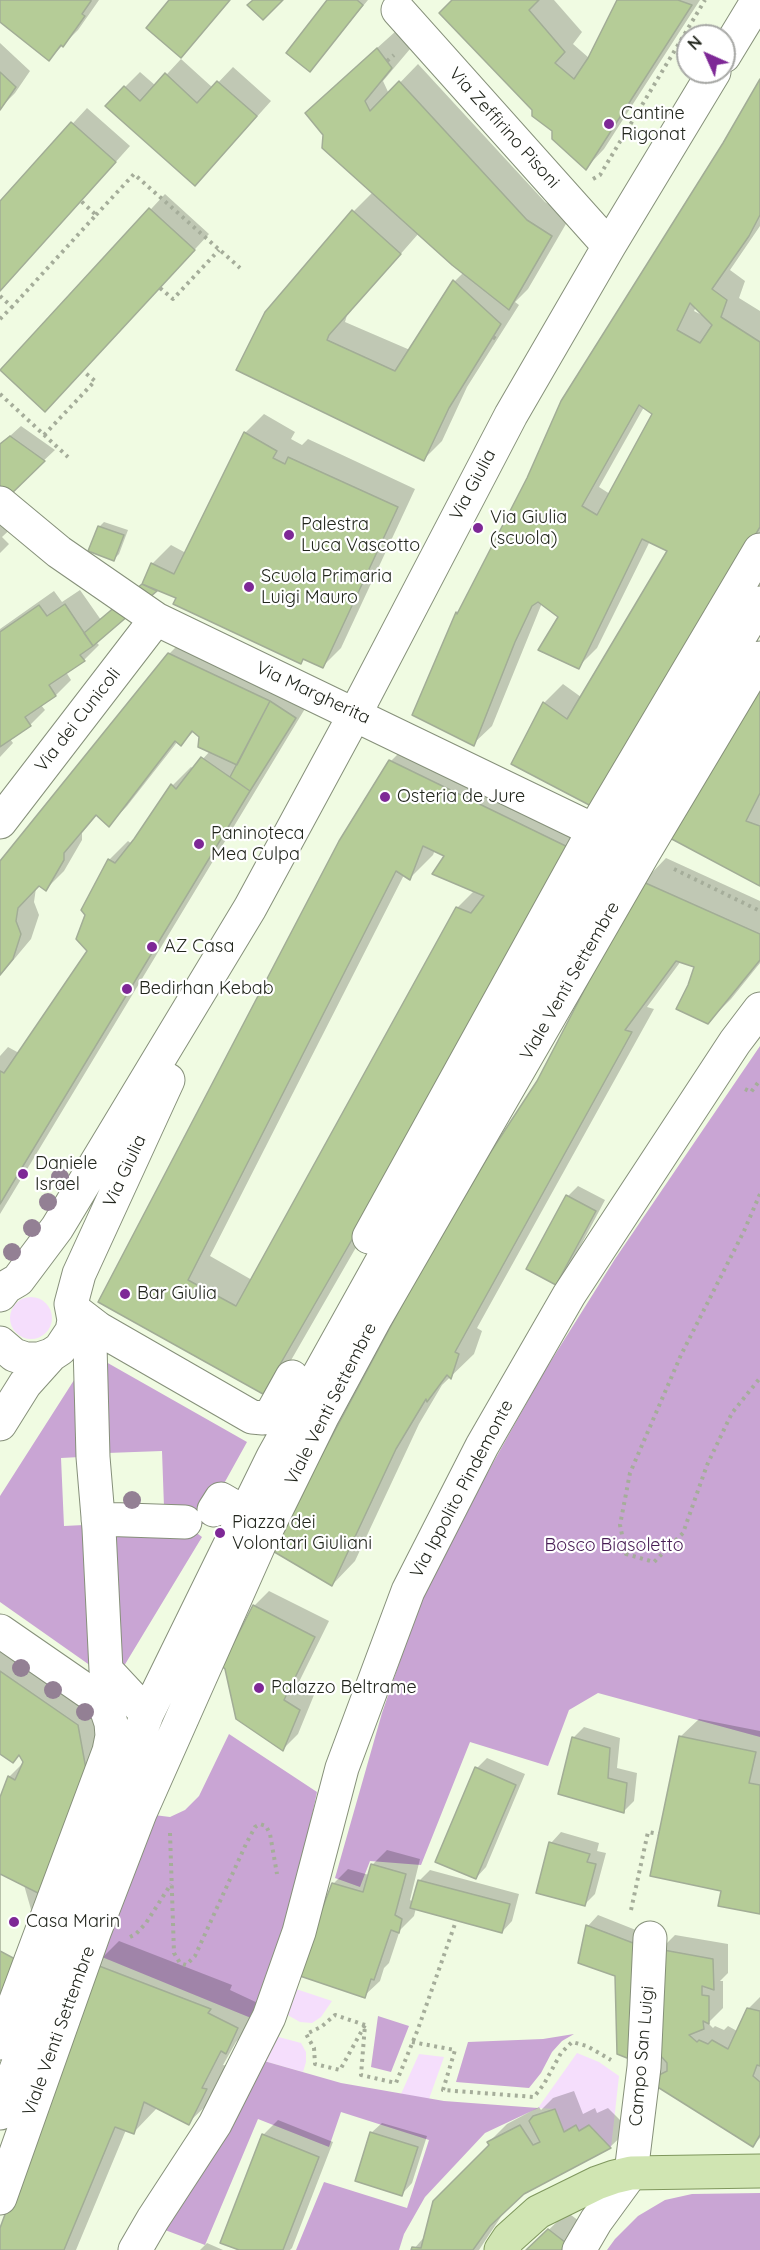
<!DOCTYPE html>
<style>
body{margin:0}
#map{position:relative;width:760px;height:2250px;overflow:hidden;background:#f0fbe2;font-family:Quicksand,sans-serif}
canvas{display:block}
.north{position:absolute;left:676px;top:24px;width:60px;height:60px;box-sizing:border-box;background:#fff;border:2px solid #a7a8a5;border-radius:50%;rotate:315deg;font-size:16px;font-weight:700;line-height:24px;text-align:center;color:#22261d}
.north::after{content:'';display:block;margin:auto;width:21px;height:27px;background:#7e2896;clip-path:polygon(50% 0,100% 100%,50% 72%,0 100%)}
</style>
<div id="map">
<canvas width="760" height="2250"></canvas>
<div class="north">N</div>
</div>
<script>
const g = document.querySelector('canvas').getContext('2d');
g.lineJoin = 'round';
function fillPath(path, color) { g.fillStyle = color; g.fill(path, 'evenodd'); }
const shape = rows => new Path2D(rows.map(r => 'M' + r).join(''));
function stroke(path, color, width, dash) { g.strokeStyle = color; g.lineWidth = width; g.lineCap = dash ? 'butt' : 'round'; g.setLineDash(dash || []); g.stroke(path); }
function label(font, color, halo, rows, align = 'center') {
  g.font = font + ' Quicksand,sans-serif'; g.lineWidth = 4.5; g.setLineDash([]); g.textBaseline = 'middle'; g.strokeStyle = halo; g.fillStyle = color; for (const [text, x, y, turn = 0] of rows) {
    g.save(); g.translate(x, y); g.rotate((+turn || 0) * Math.PI / 180); g.textAlign = isNaN(turn) ? turn : align; if (halo) g.strokeText(text, 0, 0); g.fillText(text, 0, 0); g.restore();
  }
}
fillPath(shape([
 '10 1318a21 21 0 1 1 42 0a21 21 0 1 1-42 0Z',
 [293,1988,332,2001,321,2017,312,2023,300,2022,284,2013],
 [275,2036,301,2043,306,2052,306,2062,303,2072,264,2061],
 [577,2053,599,2062,619,2076,611,2148,589,2125,579,2131,576,2125,564,2132,555,2109,538,2108],
 [419,2054,444,2057,429,2099,401,2094]
]), '#f5defc');
fillPath(shape([
 [760,1046,760,1737,598,1693,569,1710,548,1766,470,1742,421,1865,370,1861,360,1887,335,1878,382,1713,429,1577,544,1372,615,1259],
 [106,1362,247,1442,211,1507,210,1524,198,1524,194,1531,202,1537,124,1666,122,1665,115,1529,164,1507,162,1451,107,1453],
 [76,1377,80,1457,61,1458,64,1526,84,1525,91,1666,0,1602,0,1496],
 [229,1734,317,1792,293,1906,251,2018,97,1955,154,1815,170,1817,185,1810,199,1796],
 [378,2016,409,2026,391,2072,371,2067],
 [574,2034,562,2041,552,2052,541,2073,529,2088,456,2082,468,2042,543,2039],
 [264,2061,341,2083,444,2101,538,2108,485,2133,425,2197,404,2234,399,2250,296,2250,324,2182,407,2208,429,2140,341,2112,329,2147,258,2119,205,2245,165,2230],
 [760,2193,760,2250,607,2250,615,2239,638,2216,665,2200,692,2194]
]), '#c9a5d4');
fillPath(shape([
 [0,0,99,0,78,30,49,59,0,20],
 [329,0,368,0,310,70],
 [454,0,554,0,582,32,573,44,589,58,620,0,700,0,604,149,586,168,534,109],
 [396,31,410,49,383,81,389,94,418,64,545,202,570,217,528,289,515,302,519,305,467,387,442,441,424,459,266,313,354,211,373,192,326,94],
 [419,233,464,272,455,281,410,350,345,322,347,315],
 [0,43,30,71,15,93,0,108],
 [181,59,213,88,233,67,271,101,210,169,125,87,140,72,156,86],
 [760,82,760,226,730,270,745,281,739,298,760,311,760,540,669,688,513,764,545,702,563,684,581,697,669,551,650,541,597,648,578,667,560,617,542,603,492,726,473,744,414,714,457,612,463,607],
 [696,307,704,316,694,311],
 [644,407,654,413,610,494,599,487],
 [87,108,130,146,0,291,0,203],
 [165,194,209,234,60,395,2,370],
 [264,414,295,432,291,439,302,445,308,439,415,489,341,648,322,667,304,658,301,662,178,597,157,589,96,642,99,645,84,660,66,672,71,680,56,695,41,705,45,710,30,725,10,739,13,743,0,757,0,629,54,591,62,602,80,590,101,620,143,584,152,564,171,545,186,553,245,433],
 [21,426,55,450,6,496,0,445],
 [0,502,19,521,2,537,9,544,0,553],
 [104,522,128,530,119,554,114,559,99,527],
 [188,635,306,707,0,1214,0,1056,8,1047,19,1053,89,951,87,915,83,910,109,860,128,841,132,844,173,785,191,767,194,769,210,751,194,731,181,744,178,741,127,806,109,825,98,814,82,833,82,840,64,871,46,889,40,885,36,888,34,902,39,915,31,939,0,976,0,863,169,654],
 [760,688,760,884,670,836],
 [414,738,598,827,286,1369,263,1392,100,1301,391,761],
 [435,850,447,855,474,891,457,908,252,1280,210,1256,404,875,410,878,433,855],
 [666,858,760,901,760,963,731,999,708,1022,689,986,695,966,681,961,647,1007,654,1009,477,1328,482,1331,474,1354,442,1385,419,1424,355,1561,332,1585,538,1081,643,882],
 [578,1186,605,1200,566,1273,556,1283,568,1196],
 [269,1591,329,1621,298,1684,314,1695,298,1734,283,1749,254,1606],
 [0,1640,96,1706,104,1749,38,1934,0,1801,9,1777,25,1761,20,1754,0,1752],
 [699,1719,760,1731,760,1913,723,1889,680,1737],
 [584,1727,620,1738,617,1768,637,1773,634,1801,624,1811,573,1738],
 [487,1758,525,1774,486,1867,476,1878,477,1768],
 [561,1832,599,1843,597,1851,606,1853,595,1894,584,1905,551,1843],
 [387,1850,420,1859,410,1900,413,1902,419,1881,430,1870,519,1894,512,1921,502,1932,416,1908,414,1916,400,1930,389,1963,384,1968,380,1981,364,1996,333,1884,348,1869,369,1875,372,1865],
 [598,1915,651,1936,616,1974,580,1962,588,1926],
 [675,1935,728,1944,728,1973,720,1981,723,1981,723,2008,708,2023,713,2028,715,2026,724,2030,728,2026,737,2031,748,2009,760,1997,760,2138,753,2145,650,2081,660,1950],
 [119,1941,232,1985,230,1990,260,2004,249,2029,236,2042,223,2065,229,2066,212,2100,188,2123,158,2107,134,2132,126,2130,76,2250,0,2250,0,2232,96,1964],
 [574,2091,583,2114,595,2108,597,2113,608,2108,629,2129,610,2147,523,2193,506,2209,479,2250,413,2250,426,2235,491,2145,489,2142,507,2124,539,2107,541,2110,553,2098],
 [278,2120,333,2142,292,2248,290,2250,243,2250,263,2135],
 [382,2123,427,2136,412,2183,402,2194,371,2133],
 [567,2212,587,2227,573,2250,528,2250],
 [207,2243,223,2250,200,2250]
]), '#0003');
const building = shape([
 [0,0,91,0,91,1,82,14,85,16,63,47,61,45,49,61,0,22,0,0],
 [169,0,230,0,181,58,146,28,169,0],
 [253,0,283,0,263,20,247,5,253,0],
 [327,0,357,0,363,5,310,72,286,53,327,0],
 [452,0,539,0,529,10,565,52,555,63,574,79,588,58,617,0,678,0,692,5,586,170,552,139,552,131,532,116,532,110,439,13,452,0],
 [377,48,392,68,365,101,370,111,399,81,527,220,552,236,509,310,452,265,322,148,323,135,305,113,377,48],
 [0,72,16,87,0,110,0,72],
 [165,73,197,103,217,81,257,116,195,186,105,106,124,86,140,101,165,73],
 [760,79,760,215,749,236,712,289,727,300,721,317,760,342,760,527,593,807,511,764,543,702,567,719,667,551,642,539,579,669,538,650,558,617,538,602,532,606,515,642,474,746,412,715,456,612,457,614,527,478,561,401,723,143,760,79],
 [690,303,712,325,700,343,677,330,690,303],
 [639,405,652,414,597,515,582,506,639,405],
 [71,122,116,162,0,291,0,201,71,122],
 [149,208,195,250,45,412,0,370,149,208],
 [352,210,401,254,329,335,327,340,395,371,453,280,501,324,449,408,424,461,236,370,265,312,352,210],
 [244,432,277,451,273,458,285,464,288,457,398,507,323,668,303,659,301,664,173,604,176,598,142,584,151,563,174,574,244,432],
 [10,436,45,461,6,499,0,492,0,444,10,436],
 [98,526,124,535,114,561,88,551,98,526],
 [142,584,157,591,93,646,84,633,142,584],
 [65,604,93,646,80,655,85,661,49,685,56,696,25,717,31,726,0,747,0,632,39,605,47,616,65,604],
 [168,653,270,701,237,765,198,747,199,737,192,731,181,746,175,741,109,827,96,815,64,853,64,860,46,891,39,886,18,908,16,921,21,934,13,959,0,975,0,861,168,653],
 [760,685,760,793,746,821,760,826,760,886,668,837,760,685],
 [270,701,296,718,250,791,230,777,270,701],
 [201,757,250,791,0,1204,0,1071,4,1073,87,951,76,939,85,915,81,910,108,859,115,863,134,839,171,784,176,789,201,757],
 [389,760,576,851,263,1394,98,1302,339,841,389,760],
 [423,846,444,856,432,874,484,896,471,913,456,907,236,1306,188,1280,396,871,410,880,423,846],
 [641,881,760,934,760,960,708,1024,676,1009,688,985,694,967,676,961,625,1030,632,1032,455,1352,459,1354,451,1379,447,1375,427,1402,426,1399,396,1449,332,1586,271,1550,408,1294,490,1153,537,1081,641,881],
 [566,1195,596,1211,556,1285,526,1269,566,1195],
 [253,1605,315,1637,284,1700,300,1710,283,1751,236,1719,225,1669,222,1666,253,1605],
 [0,1671,78,1725,86,1769,0,1999,0,1797,8,1776,15,1780,23,1762,19,1755,13,1763,0,1754,0,1671],
 [679,1736,756,1752,749,1783,760,1785,760,1914,718,1906,721,1891,650,1876,679,1736],
 [572,1737,610,1748,608,1778,627,1783,624,1813,558,1794,572,1737],
 [475,1767,516,1785,476,1879,435,1862,475,1767],
 [549,1842,590,1854,587,1862,596,1864,585,1906,536,1893,549,1842],
 [371,1864,406,1874,395,1915,402,1919,399,1933,391,1930,374,1980,371,1979,365,1998,297,1975,332,1883,363,1892,371,1864],
 [0,1874,40,1894,15,1959,0,1951,0,1874],
 [418,1880,510,1904,502,1933,410,1908,418,1880],
 [586,1925,641,1946,640,2053,627,2058,617,2054,615,1976,578,1963,586,1925],
 [658,1949,713,1959,714,1990,702,1986,702,1995,709,1996,709,2024,703,2021,704,2029,689,2035,697,2042,699,2040,708,2044,712,2040,728,2049,747,2008,760,2011,760,2066,757,2065,753,2076,760,2082,760,2135,753,2147,648,2081,658,1949],
 [660,2055,667,2063,667,2071,657,2076,660,2055],
 [94,1964,211,2009,208,2013,238,2028,226,2054,221,2051,202,2088,207,2089,189,2125,144,2102,134,2134,115,2127,64,2250,0,2250,0,2228,59,2068,94,1964],
 [555,2109,564,2132,576,2125,579,2131,589,2125,611,2148,524,2194,490,2226,473,2250,411,2250,412,2247,421,2248,433,2201,489,2145,487,2142,520,2125,533,2145,540,2142,529,2121,533,2116,555,2109],
 [370,2132,418,2147,402,2196,355,2181,370,2132],
 [262,2134,319,2157,283,2250,239,2250,220,2243,262,2134],
 [548,2229,570,2246,567,2250,526,2250,548,2229]
]);
fillPath(building, '#b5cc97');
stroke(building, '#a2ad96', 1.5);
const minor = shape([
 [398,10,609,246],
 [724,56,758,0],
 [0,503,59,552,156,619,612,839],
 [0,822,156,619],
 [369,1237,594,830,760,550],
 [0,1295,6,1287,18,1280,57,1228,250,908,355,714,511,415,609,246,714,72],
 [73,1309,99,1329,252,1417,263,1418,272,1413,292,1377],
 [0,1343,14,1355,26,1359,39,1359,51,1355],
 [90,1345,93,1457,99,1529,106,1670,147,1714],
 [0,1424,25,1384,51,1355,60,1349,72,1331,74,1320,71,1304,79,1274,168,1080],
 [214,1510,221,1499,245,1513],
 [98,1519,185,1522],
 [0,1631,97,1698,107,1711,111,1723,112,1736,109,1751,0,2043],
 [0,2113,147,1714,273,1457,616,841,760,603],
 [0,2198,95,1930,140,1813,259,1545,322,1417,376,1317,643,854,760,658],
 [135,2250,153,2219,215,2124,269,2017,299,1932,342,1768,408,1591,482,1446,569,1295,735,1042,760,1009],
 [579,2250,596,2221,631,2173,644,2067,650,1938]
]);
const major = shape([
 [501,2250,509,2238,538,2212,597,2183,614,2177,631,2173,760,2171]
]);
stroke(minor, '#86907a', 35);
stroke(major, '#7f975d', 35);
stroke(shape([
 [387,61,394,55],
 [593,179,600,175,705,0],
 [96,215,134,174,240,268],
 [160,288,173,299,219,250],
 [0,296,12,307,96,215,81,201],
 [0,319,12,307],
 [493,337,499,341],
 [0,394,68,457],
 [44,435,95,381,83,371],
 [674,869,760,911],
 [745,1089,751,1092,760,1080],
 [760,1194,744,1231,681,1355,630,1473,620,1525,626,1554,654,1562,683,1533,707,1465,732,1413,760,1378],
 [170,1833,174,1953,180,1963,186,1965,195,1956,246,1844,255,1827,260,1824,266,1826,270,1834,277,1874],
 [631,1910,648,1832,659,1834],
 [130,1937,136,1934,146,1923,171,1884],
 [365,2025,335,2015,321,2027,306,2034,314,2048,315,2064,340,2070,365,2025,361,2075,396,2083,418,2029,456,1921],
 [412,2042,455,2050,443,2090,534,2097,544,2084,561,2053,572,2042,587,2046,611,2060]
]), '#a5ad9a', 4, [3, 4.5]);
stroke(minor, '#fff', 33);
stroke(major, '#d0e5b2', 33);
g.fillStyle = '#938094';
for (const [x, y] of [
 [60,1177],
 [48,1202],
 [32,1228],
 [12,1252],
 [132,1500],
 [21,1668],
 [53,1690],
 [85,1712]
]) { g.beginPath(); g.arc(x, y, 9, 0, 2 * Math.PI); g.fill(); }
for (const [x, y, r, color] of [
 [609,124,6,"#7e2896"],
 [478,528,6,"#7e2896"],
 [289,535,6,"#7e2896"],
 [249,587,6,"#7e2896"],
 [385,797,6,"#7e2896"],
 [199,844,6,"#7e2896"],
 [152,947,6,"#7e2896"],
 [127,989,6,"#7e2896"],
 [23,1174,6,"#7e2896"],
 [125,1294,6,"#7e2896"],
 [220,1533,6,"#7e2896"],
 [259,1688,6,"#7e2896"],
 [14,1922,6,"#7e2896"]
]) { const dot = new Path2D(); dot.arc(x, y, r, 0, 2 * Math.PI); g.fillStyle = color; g.fill(dot); stroke(dot, '#fff', 2); }
label('18px', '#22261d', '#fff', [
 ["Cantine",621,114],
 ["Rigonat",621,135],
 ["Via Giulia",490,518],
 ["(scuola)",490,539],
 ["Palestra",301,525],
 ["Luca Vascotto",301,546],
 ["Scuola Primaria",261,577],
 ["Luigi Mauro",261,598],
 ["Osteria de Jure",397,797],
 ["Paninoteca",211,834],
 ["Mea Culpa",211,855],
 ["AZ Casa",164,947],
 ["Bedirhan Kebab",139,989],
 ["Daniele",35,1164],
 ["Israel",35,1185],
 ["Bar Giulia",137,1294],
 ["Piazza dei",232,1523],
 ["Volontari Giuliani",232,1544],
 ["Palazzo Beltrame",271,1688],
 ["Casa Marin",26,1922]
], 'left');
label('18px', '#22261d', '#fff', [
 ["Via Zeffirino Pisoni",504,128,48],
 ["Via Giulia",473,485,-62],
 ["Via Margherita",313,693,25],
 ["Via dei Cunicoli",78,720,-52],
 ["Viale Venti Settembre",570,981,-60],
 ["Via Giulia",125,1171,-65],
 ["Viale Venti Settembre",331,1404,-63],
 ["Via Ippolito Pindemonte",462,1489,-62],
 ["Viale Venti Settembre",59,2031,-70],
 ["Campo San Luigi",642,2056,-85]
]);
label('18px', '#471c54', '#fff', [
 ["Bosco Biasoletto",614,1546]
]);
</script>
